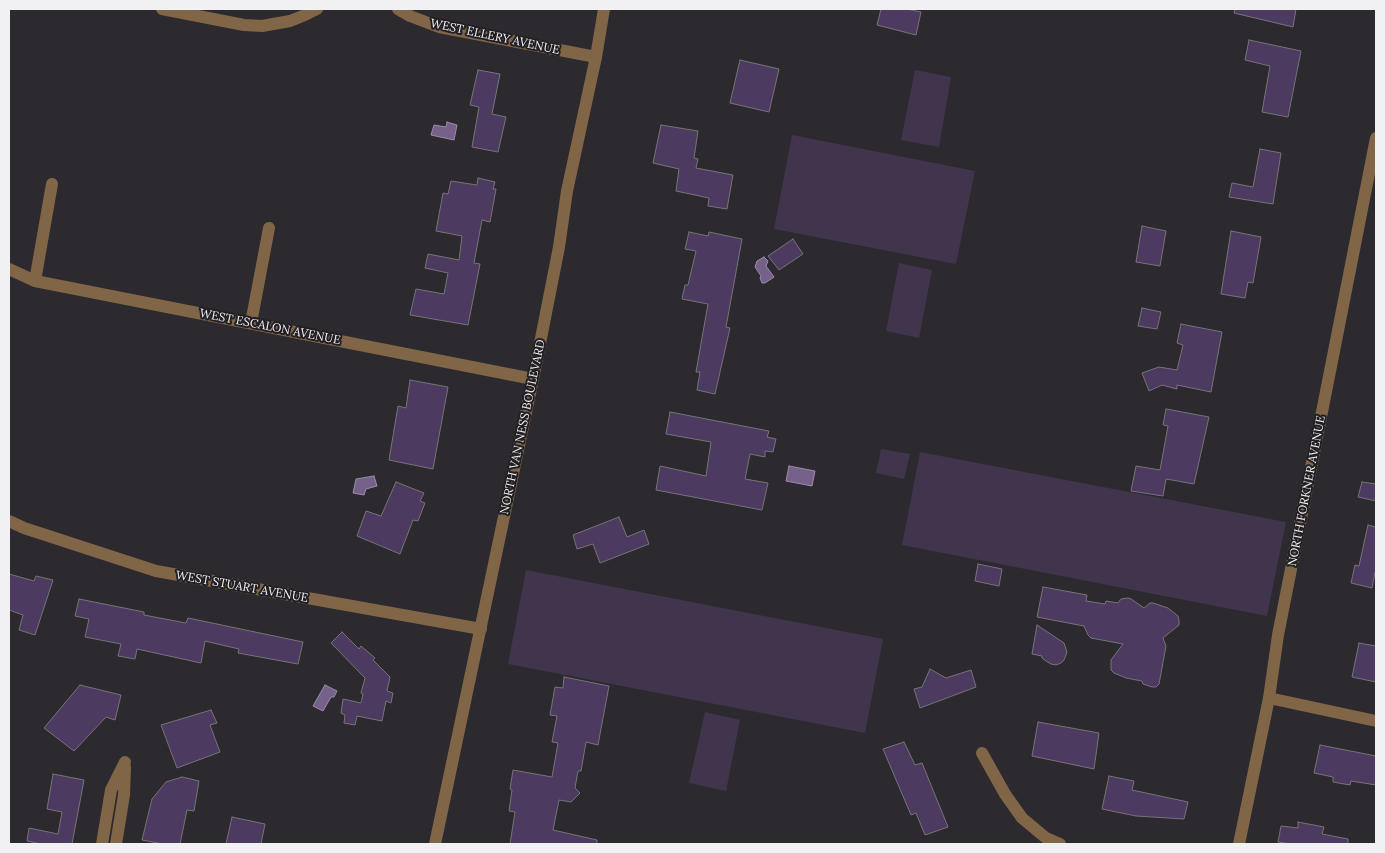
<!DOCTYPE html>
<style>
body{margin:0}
#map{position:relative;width:1385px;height:853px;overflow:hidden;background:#2c2a2e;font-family:Lora,serif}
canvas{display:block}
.frame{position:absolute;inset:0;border:10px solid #f1f0f2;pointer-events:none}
</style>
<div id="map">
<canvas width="1385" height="853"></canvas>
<div class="frame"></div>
</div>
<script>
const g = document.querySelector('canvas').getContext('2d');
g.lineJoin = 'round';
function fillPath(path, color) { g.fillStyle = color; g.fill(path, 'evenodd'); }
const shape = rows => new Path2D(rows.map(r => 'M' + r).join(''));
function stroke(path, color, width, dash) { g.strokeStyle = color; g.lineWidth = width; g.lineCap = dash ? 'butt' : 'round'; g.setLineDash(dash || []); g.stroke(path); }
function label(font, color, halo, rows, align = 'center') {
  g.font = font + ' Lora,serif'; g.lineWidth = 4; g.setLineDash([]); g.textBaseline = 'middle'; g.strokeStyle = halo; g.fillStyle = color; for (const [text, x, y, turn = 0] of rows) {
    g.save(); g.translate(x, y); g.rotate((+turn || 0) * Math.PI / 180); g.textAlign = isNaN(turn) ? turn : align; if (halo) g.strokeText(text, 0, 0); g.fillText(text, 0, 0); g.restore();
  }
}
fillPath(shape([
 [915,70,951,77,939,147,901,140],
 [792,135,975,171,956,264,774,229],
 [899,263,932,270,919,338,886,331],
 [881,449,910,454,904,479,876,473],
 [920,452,1286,522,1267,616,902,545],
 [526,570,883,639,865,733,508,664],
 [705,712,740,720,726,791,689,783]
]), '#41354d');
const water = shape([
 [447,122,457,125,454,140,431,135,434,125,446,127,447,122],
 [764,257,768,261,766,266,774,277,765,283,762,283,760,278,761,276,755,267,757,261,764,257],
 [789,466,815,471,812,486,786,481,789,466],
 [374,476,377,486,366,489,364,495,353,493,356,479,374,476],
 [325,685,337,691,334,697,331,697,323,711,313,706,325,685]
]);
fillPath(water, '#75618a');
stroke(water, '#9a8ca9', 1);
const building = shape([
 [881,9,907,9,921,12,916,35,877,25,881,9],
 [1235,9,1296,9,1293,27,1234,13,1235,9],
 [1249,40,1301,51,1288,117,1262,112,1270,66,1245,60,1249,40],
 [740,60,779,69,769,112,730,103,740,60],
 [478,70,500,74,492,114,506,117,498,152,472,147,479,107,470,105,478,70],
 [661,125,698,131,694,158,698,159,696,168,733,175,727,209,708,206,709,198,676,191,679,169,653,163,661,125],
 [1260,149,1281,153,1273,204,1229,197,1232,183,1253,187,1260,149],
 [478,178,495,182,493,189,496,189,490,222,482,220,474,263,480,264,468,325,410,315,416,289,444,294,448,273,425,268,428,254,459,260,462,236,436,231,443,193,448,194,451,181,477,185,478,178],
 [1142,226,1166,231,1160,266,1136,262,1142,226],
 [1231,231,1261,237,1253,283,1248,282,1245,298,1221,294,1231,231],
 [689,232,708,236,709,232,742,239,726,327,730,328,715,394,697,390,700,372,696,372,708,304,682,299,685,285,688,285,696,251,685,249,689,232],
 [793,239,803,254,779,270,768,256,793,239],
 [1142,308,1161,312,1157,329,1138,326,1142,308],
 [1181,324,1222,332,1211,392,1177,385,1177,389,1162,385,1149,391,1142,373,1159,367,1177,370,1183,345,1177,343,1181,324],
 [410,380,448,387,433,469,389,460,398,406,406,408,410,380],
 [1166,409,1209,417,1194,484,1166,479,1163,496,1131,491,1136,466,1160,470,1168,426,1163,425,1166,409],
 [670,412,769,431,767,437,776,439,773,452,765,451,765,457,750,454,745,479,768,483,762,510,656,490,660,466,706,476,711,442,666,434,670,412],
 [396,482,424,493,420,501,425,503,418,521,413,520,400,554,357,536,366,511,381,516,396,482],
 [1362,482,1376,484,1376,501,1358,497,1362,482],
 [619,517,627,537,644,530,649,544,600,563,593,544,577,549,573,535,619,517],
 [1368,525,1376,527,1376,572,1375,572,1372,588,1351,583,1355,565,1359,566,1368,525],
 [978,564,1002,569,999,586,975,581,978,564],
 [9,574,34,581,36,576,53,580,35,635,19,630,23,615,9,610,9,574],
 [1043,587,1087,595,1086,601,1105,604,1106,601,1118,603,1121,599,1128,598,1131,599,1144,608,1150,603,1153,603,1168,608,1178,616,1179,620,1179,625,1163,638,1166,646,1159,684,1156,687,1152,687,1143,684,1142,681,1126,678,1114,673,1111,670,1111,660,1123,644,1091,638,1088,635,1084,626,1037,617,1043,587],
 [79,599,144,612,144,615,186,623,188,618,303,642,298,664,238,653,239,649,205,641,201,663,137,649,135,659,118,656,121,644,85,637,89,619,75,616,79,599],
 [1037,625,1064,643,1067,652,1064,660,1061,663,1056,665,1051,664,1046,661,1042,658,1042,656,1032,654,1037,625],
 [342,632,359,649,361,646,375,658,373,660,390,677,387,691,393,693,391,703,386,701,382,721,357,716,355,725,344,723,345,715,341,713,343,699,361,703,363,694,361,693,365,678,331,643,342,632],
 [1359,643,1376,646,1376,682,1352,677,1359,643],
 [930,669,946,678,971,670,976,687,920,708,914,689,922,687,930,669],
 [564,677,609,686,598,745,586,742,581,771,578,771,575,788,580,793,571,802,559,800,553,830,597,840,597,844,510,844,515,812,509,811,512,790,510,789,513,770,552,777,558,743,552,742,557,716,550,715,555,687,563,688,564,677],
 [80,685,121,695,115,720,106,717,74,751,44,728,80,685],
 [211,710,217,723,210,725,220,752,177,768,161,725,211,710],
 [1038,722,1099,733,1094,769,1032,756,1038,722],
 [904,742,915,765,922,763,948,827,925,835,916,813,911,815,883,749,904,742],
 [1320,745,1376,756,1376,785,1351,781,1350,785,1333,782,1333,777,1314,773,1320,745],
 [53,774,84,780,72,844,41,844,27,841,29,828,58,834,62,812,47,809,53,774],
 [1109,776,1134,781,1132,790,1188,802,1184,819,1136,816,1102,809,1109,776],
 [182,777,199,781,194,811,187,810,180,844,163,844,142,840,152,799,166,782,182,777],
 [232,817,265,824,261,844,226,844,232,817],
 [1298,822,1324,827,1322,834,1348,839,1348,844,1291,844,1278,842,1281,826,1298,828,1298,822]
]);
fillPath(building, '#4d3a60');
stroke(building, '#767478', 1);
stroke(shape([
 [162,9,244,25,262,26,290,21,305,15,317,9],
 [398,9,410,16,439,27,596,57],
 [9,269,35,281,533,379],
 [35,281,52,184],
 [251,323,269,228],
 [9,521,24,528,156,571,481,629],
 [1269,698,1376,721],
 [982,753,1005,794,1022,818,1046,838,1060,844],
 [102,844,111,790,125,762],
 [116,844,124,795,125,767],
 [1239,844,1269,698,1278,635,1376,138]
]), '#816547', 12);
stroke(shape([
 [435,844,533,379,559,247,567,191,596,57,604,9]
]), '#816547', 12);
label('12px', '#f1f0f2', '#222024', [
 ["WEST ELLERY AVENUE",495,37,12],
 ["WEST ESCALON AVENUE",270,327,11],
 ["NORTH VAN NESS BOULEVARD",523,427,-78],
 ["NORTH FORKNER AVENUE",1307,491,-79],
 ["WEST STUART AVENUE",242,587,10]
]);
</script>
